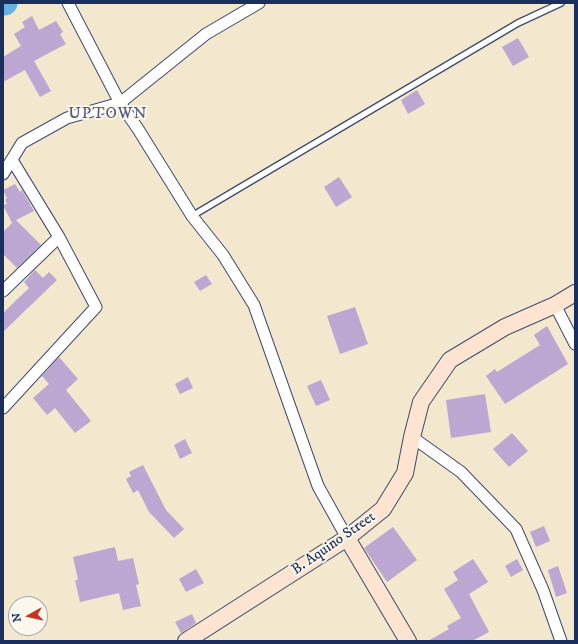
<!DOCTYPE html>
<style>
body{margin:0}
#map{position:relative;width:578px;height:644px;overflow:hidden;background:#f3e7ce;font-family:"IM FELL DW Pica",serif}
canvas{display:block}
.frame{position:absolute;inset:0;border:4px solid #1b2f5e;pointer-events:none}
.north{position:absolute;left:8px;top:596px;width:40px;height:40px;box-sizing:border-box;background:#fbf7ec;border:1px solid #a1a7b3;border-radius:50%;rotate:262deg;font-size:11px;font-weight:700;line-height:16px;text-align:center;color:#1b2f5e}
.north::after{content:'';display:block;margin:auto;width:14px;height:18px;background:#c8321e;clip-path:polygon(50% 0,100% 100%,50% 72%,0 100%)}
</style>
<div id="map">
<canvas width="578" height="644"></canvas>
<div class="frame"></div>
<div class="north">N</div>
</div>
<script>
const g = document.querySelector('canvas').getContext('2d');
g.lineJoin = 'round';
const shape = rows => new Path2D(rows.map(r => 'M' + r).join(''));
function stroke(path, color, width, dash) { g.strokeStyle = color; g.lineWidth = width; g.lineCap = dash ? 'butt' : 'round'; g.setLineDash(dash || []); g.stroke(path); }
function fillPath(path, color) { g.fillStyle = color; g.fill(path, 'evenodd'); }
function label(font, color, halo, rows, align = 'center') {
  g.font = font + ' "IM FELL DW Pica",serif'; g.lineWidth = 4; g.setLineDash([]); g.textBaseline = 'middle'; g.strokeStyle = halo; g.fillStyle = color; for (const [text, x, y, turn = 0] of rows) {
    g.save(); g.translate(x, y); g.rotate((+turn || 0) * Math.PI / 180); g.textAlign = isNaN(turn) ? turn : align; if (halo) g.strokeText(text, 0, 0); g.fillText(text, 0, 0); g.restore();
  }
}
stroke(shape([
 [3,3,5,3]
]), '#66b3e0', 25);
fillPath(shape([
 [32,16,39,30,56,21,63,32,60,34,66,44,34,61,51,91,40,97,25,70,3,82,3,57,21,46,14,34,25,27,22,22],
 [518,38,529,57,513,66,502,47],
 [417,90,425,104,408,114,401,100],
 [339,177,352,197,336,207,324,187],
 [15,184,20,192,22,190,34,211,16,220,41,245,17,268,3,254,3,232,12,223,3,205,7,204,5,200,7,198,3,190],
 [35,270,43,278,49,272,57,280,3,332,3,313,29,288,24,282],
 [206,275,212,284,200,291,194,282],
 [355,307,368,344,340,354,327,316],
 [547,326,568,364,505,404,486,376,495,369,497,372,540,345,534,335],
 [59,357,78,379,66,390,91,421,75,433,55,408,47,415,33,398,49,384,42,376],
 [188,377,193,388,180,394,175,384],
 [321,380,330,400,316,406,307,386],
 [485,394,491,432,451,438,446,400],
 [512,433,528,451,509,467,493,449],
 [185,439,192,453,180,459,174,445],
 [143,465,166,510,184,529,174,538,149,512,138,490,133,493,126,479,131,476,129,472],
 [544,526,550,541,536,547,530,532],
 [393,527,417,560,387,582,364,548],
 [115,547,118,561,133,558,139,584,136,585,141,606,123,610,119,593,80,602,75,580,78,580,73,557],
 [473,559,488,582,469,594,489,632,472,641,428,641,449,629,447,626,461,618,444,589,458,580,453,572],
 [517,559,523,570,511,577,505,566],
 [558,566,567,593,556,597,548,570],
 [196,569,204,583,186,592,179,579],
 [192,614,196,623,181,633,175,622]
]), '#bba7d1');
const lane = shape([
 [192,216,518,23,561,3]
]);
const street = shape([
 [68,3,120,103,138,129,192,216,223,255,254,305,318,486,347,538],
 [3,174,22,143,67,118,120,103,206,34,259,3],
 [3,291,59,237],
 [555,305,575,344],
 [3,408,96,307,59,237,12,160],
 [412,437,461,472,516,529,543,590,561,641]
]);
const secondary = shape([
 [347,538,408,641],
 [186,641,347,538,383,509,405,473,412,437,421,402,450,360,505,327,555,305,575,293]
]);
stroke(lane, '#3b4b6f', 8);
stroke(street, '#3b4b6f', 13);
stroke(secondary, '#3b4b6f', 18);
stroke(lane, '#fff', 5.5);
stroke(street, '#fff', 11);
stroke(secondary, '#fde4d0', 16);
label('15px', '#1b2f5e', '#fbf7ec', [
 ["B. Aquino Street",334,544,-35]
]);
g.letterSpacing = '1px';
label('16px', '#535986', '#fbf7ec', [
 ["UPTOWN",108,115]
]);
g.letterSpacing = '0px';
</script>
